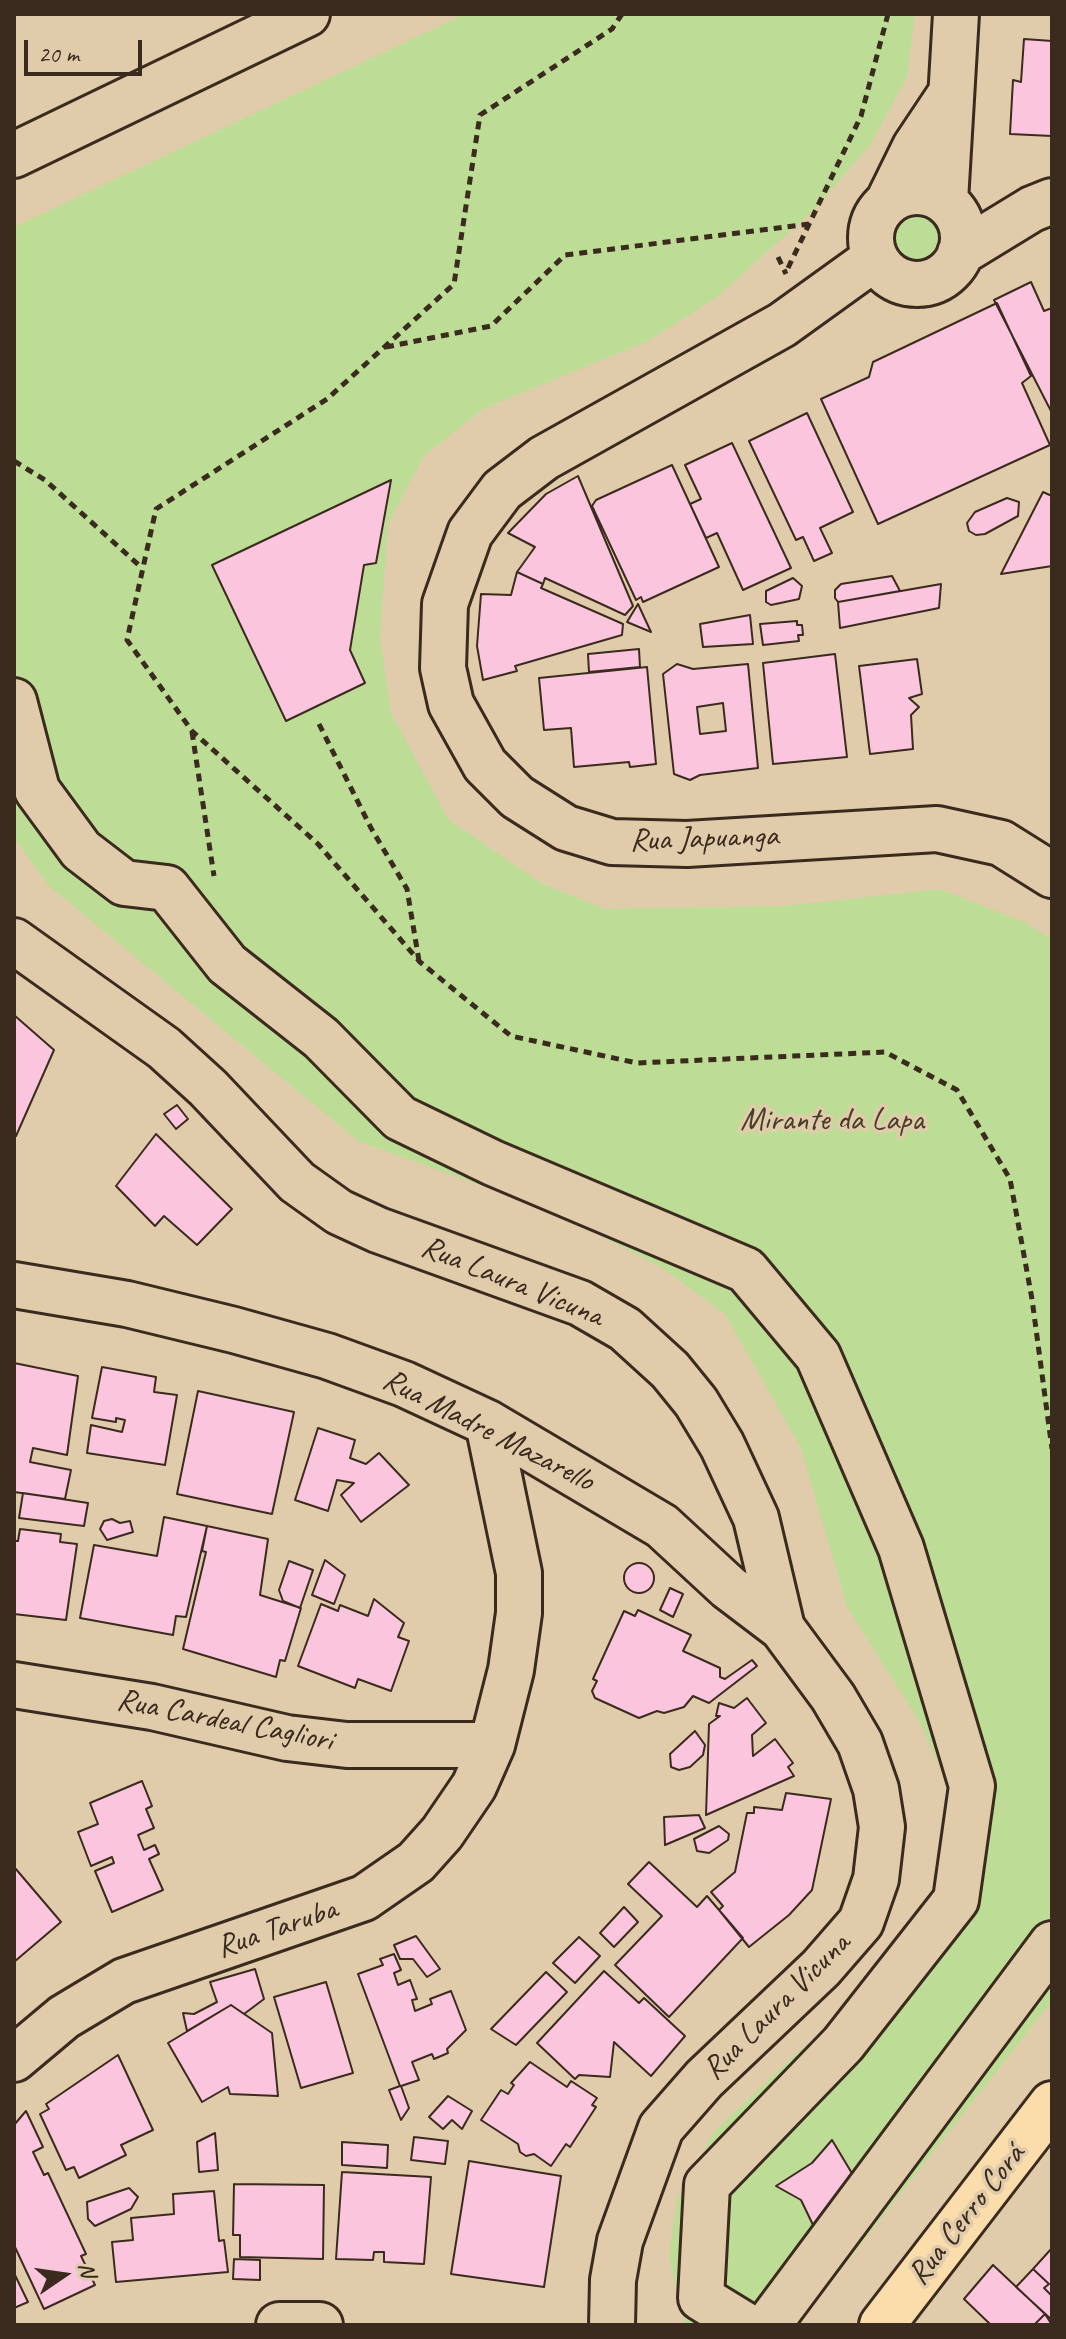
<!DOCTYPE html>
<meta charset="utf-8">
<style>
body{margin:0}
#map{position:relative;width:1066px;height:2339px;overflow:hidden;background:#e0ccaa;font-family:Caveat,sans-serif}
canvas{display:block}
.frame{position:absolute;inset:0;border:16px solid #3b2a1e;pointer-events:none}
.north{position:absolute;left:24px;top:2235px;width:80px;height:80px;-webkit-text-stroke:6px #e0ccaa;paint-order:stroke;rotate:77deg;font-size:22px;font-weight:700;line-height:32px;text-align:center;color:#3b2a1e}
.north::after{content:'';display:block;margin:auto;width:28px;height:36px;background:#3b2a1e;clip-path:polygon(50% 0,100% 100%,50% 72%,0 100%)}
.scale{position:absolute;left:24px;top:40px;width:118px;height:36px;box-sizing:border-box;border:4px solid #3b2a1e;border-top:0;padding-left:10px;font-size:24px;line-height:28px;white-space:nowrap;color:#3b2a1e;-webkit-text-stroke:6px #e0ccaa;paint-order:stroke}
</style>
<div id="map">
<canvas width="1066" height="2339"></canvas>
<div class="frame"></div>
<div class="north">N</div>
<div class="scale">20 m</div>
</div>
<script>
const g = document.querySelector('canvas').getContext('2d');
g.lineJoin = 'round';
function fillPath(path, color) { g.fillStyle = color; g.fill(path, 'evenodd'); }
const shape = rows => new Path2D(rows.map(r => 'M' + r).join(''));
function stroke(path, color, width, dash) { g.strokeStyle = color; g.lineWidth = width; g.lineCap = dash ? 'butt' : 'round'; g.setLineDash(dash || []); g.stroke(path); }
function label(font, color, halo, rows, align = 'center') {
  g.font = font + ' Caveat,sans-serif'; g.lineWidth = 7; g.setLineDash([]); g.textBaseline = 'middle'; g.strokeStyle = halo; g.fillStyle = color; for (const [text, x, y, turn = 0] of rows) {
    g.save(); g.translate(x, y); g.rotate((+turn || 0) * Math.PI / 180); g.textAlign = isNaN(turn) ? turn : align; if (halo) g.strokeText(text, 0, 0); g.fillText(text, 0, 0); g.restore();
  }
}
fillPath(shape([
 [465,14,915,14,907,77,871,144,814,210,717,297,650,340,483,409,424,456,388,524,380,638,391,713,448,819,541,883,605,909,783,906,940,889,1024,922,1052,939,1052,2001,797,2325,685,2325,669,2256,677,2200,714,2132,797,2053,911,1958,945,1888,959,1809,919,1721,847,1607,801,1448,725,1314,662,1268,562,1215,358,1141,49,886,14,838,14,227],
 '893 238a24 24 0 1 1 48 0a24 24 0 1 1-48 0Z'
]), '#bddd96');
const building = shape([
 [1024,39,1052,41,1052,136,1010,134,1013,80,1021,82,1024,39],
 [1031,282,1044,311,1052,308,1052,413,994,300,1031,282],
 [997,303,1031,376,1022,383,1050,445,878,524,821,399,869,377,873,362,997,303],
 [807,413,853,512,820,528,832,553,814,561,803,537,796,540,749,441,807,413],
 [732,443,791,568,743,590,717,533,706,538,690,504,701,499,685,465,732,443],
 [672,465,719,567,643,602,641,597,636,600,592,506,596,500,672,465],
 [578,476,633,606,625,615,545,578,543,584,517,572,535,547,508,533,546,494,578,476],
 [391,480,376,563,364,565,350,650,365,683,286,721,212,565,391,480],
 [1043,492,1052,496,1052,566,1001,574,1043,492],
 [1007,498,1019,502,1018,516,985,534,976,535,969,531,967,523,975,512,1007,498],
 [517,572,543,584,541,588,623,624,622,635,515,666,517,671,483,680,477,646,481,594,511,595,517,572],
 [892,576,900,591,838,602,835,598,835,590,841,584,892,576],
 [793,578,802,586,799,599,771,605,766,602,766,591,793,578],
 [941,584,939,608,840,628,838,602,941,584],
 [638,604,651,632,627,622,638,604],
 [750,615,753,644,703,647,700,624,750,615],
 [797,621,797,625,802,625,803,635,798,635,799,641,763,645,760,624,797,621],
 [639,649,640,667,589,672,588,654,639,649],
 [835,654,847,757,773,764,763,663,835,654],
 [917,659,922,694,909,698,919,707,911,715,913,749,870,754,859,666,917,659],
 [677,664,693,669,748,664,758,768,700,775,690,780,674,774,663,674,677,664],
 [723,703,726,731,700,734,697,707,723,703],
 [647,667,656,764,630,767,629,762,574,767,571,728,544,730,539,678,647,667],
 [14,1015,54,1050,16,1136,14,1134,14,1015],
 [177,1105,188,1119,176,1129,164,1114,177,1105],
 [156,1134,232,1209,197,1245,164,1216,155,1226,116,1186,156,1134],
 [14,1363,78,1376,67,1455,33,1448,30,1462,71,1470,65,1499,14,1492,14,1363],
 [102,1367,156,1377,154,1392,177,1395,165,1465,87,1453,91,1425,122,1432,125,1420,116,1418,116,1422,92,1418,102,1367],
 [198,1391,294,1412,272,1514,177,1494,198,1391],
 [318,1428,355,1440,350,1458,366,1464,379,1453,409,1485,361,1522,341,1495,354,1483,337,1480,328,1511,295,1500,318,1428],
 [23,1493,88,1503,84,1526,19,1518,23,1493],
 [164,1517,207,1526,186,1617,176,1616,173,1635,80,1618,94,1545,157,1556,164,1517],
 [112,1519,120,1523,130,1521,133,1532,107,1540,100,1529,104,1521,112,1519],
 [207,1526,268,1539,260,1595,301,1608,285,1661,280,1660,276,1677,183,1649,206,1552,202,1551,207,1526],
 [20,1529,61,1534,60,1542,77,1544,66,1620,14,1614,14,1541,18,1541,20,1529],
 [325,1560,345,1575,334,1604,312,1595,325,1560],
 [289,1561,313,1570,300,1608,283,1601,279,1590,289,1561],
 '624 1578a15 15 0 1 1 30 0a15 15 0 1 1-30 0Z',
 [670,1588,683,1594,673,1617,660,1610,670,1588],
 [374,1599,404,1623,398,1637,409,1641,391,1691,358,1679,355,1688,298,1666,321,1604,338,1611,340,1605,368,1616,374,1599],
 [638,1610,691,1635,683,1651,720,1668,720,1677,725,1679,752,1660,757,1666,709,1703,693,1696,684,1707,664,1713,657,1711,639,1718,595,1698,592,1691,597,1681,593,1679,624,1611,635,1616,638,1610],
 [747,1698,766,1723,752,1735,753,1756,775,1739,793,1763,788,1767,794,1776,706,1815,709,1724,720,1716,716,1716,719,1703,734,1708,747,1698],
 [695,1731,705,1745,703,1755,690,1767,679,1770,671,1767,670,1754,695,1731],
 [142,1781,152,1806,146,1809,154,1828,138,1835,144,1850,155,1845,159,1854,149,1859,163,1890,112,1912,95,1871,114,1863,112,1857,91,1866,78,1832,98,1824,90,1803,142,1781],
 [786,1793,831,1799,812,1890,789,1915,749,1947,719,1910,723,1906,711,1892,735,1872,747,1813,754,1813,754,1807,782,1810,786,1793],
 [699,1815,705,1828,665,1845,664,1817,699,1815],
 [719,1826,729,1834,728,1840,709,1853,697,1851,694,1839,719,1826],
 [649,1862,697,1907,707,1896,743,1938,669,2017,615,1965,662,1916,628,1884,649,1862],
 [15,1868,61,1922,14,1962,14,1870,15,1868],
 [624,1907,638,1922,614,1947,600,1933,624,1907],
 [416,1936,440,1969,427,1977,413,1959,400,1959,394,1945,416,1936],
 [579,1937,600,1956,575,1983,553,1963,579,1937],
 [394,1954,401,1970,394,1973,398,1985,410,1980,417,1999,412,2000,415,2011,432,2004,430,1999,451,1991,466,2030,447,2049,448,2053,434,2059,432,2054,412,2062,419,2080,401,2086,409,2108,401,2120,389,2090,400,2086,358,1974,383,1965,380,1959,394,1954],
 [255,1969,264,1999,244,2014,231,2005,187,2031,183,2013,194,2014,217,2002,210,1982,255,1969],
 [604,1971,639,2003,644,1998,685,2036,651,2076,614,2042,610,2077,579,2075,575,2079,537,2043,604,1971],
 [546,1972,567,1992,516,2045,491,2029,546,1972],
 [326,1982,353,2073,301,2088,274,1997,326,1982],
 [231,2005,272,2033,278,2096,230,2094,228,2087,202,2102,168,2043,231,2005],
 [118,2055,153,2130,121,2145,126,2155,79,2178,74,2167,66,2170,40,2114,49,2109,46,2104,118,2055],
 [530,2062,567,2087,571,2081,597,2098,592,2105,596,2107,570,2147,566,2144,551,2166,534,2154,526,2156,520,2152,518,2144,481,2120,501,2090,508,2094,514,2085,511,2083,530,2062],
 [448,2096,472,2111,462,2129,452,2120,443,2129,429,2117,448,2096],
 [26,2111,43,2147,33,2152,44,2175,48,2173,86,2254,81,2256,95,2285,44,2309,14,2245,14,2125,26,2111],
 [215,2133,218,2170,199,2172,197,2142,215,2133],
 [414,2137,448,2141,445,2164,411,2160,414,2137],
 [832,2140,853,2175,814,2227,801,2200,776,2186,812,2163,832,2140],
 [342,2142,388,2145,387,2168,342,2165,342,2142],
 [469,2161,561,2176,544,2287,451,2274,469,2161],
 [342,2172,431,2177,424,2264,384,2262,384,2252,374,2252,373,2260,336,2259,342,2172],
 [234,2184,324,2185,323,2259,240,2257,240,2235,233,2235,234,2184],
 [129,2188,138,2197,131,2209,95,2226,88,2219,87,2202,129,2188],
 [214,2191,219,2241,224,2240,228,2272,116,2282,112,2242,133,2240,131,2218,174,2214,173,2194,214,2191],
 [1052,2248,1052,2296,1044,2288,1049,2284,1033,2269,1052,2248],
 [234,2259,260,2260,260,2280,233,2279,234,2259],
 [993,2265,1045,2314,1034,2325,991,2325,964,2299,993,2265],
 [1033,2269,1049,2284,1044,2288,1052,2296,1052,2320,1016,2287,1033,2269],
 [14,2273,28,2302,14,2308,14,2273],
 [1045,2314,1052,2325,1034,2325,1045,2314]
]);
fillPath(building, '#fbc5de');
stroke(building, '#3b2a1e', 2);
const minor = shape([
 [14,155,307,14],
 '871 238a46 46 0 1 1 92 0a46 46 0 1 1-92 0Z',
 [889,200,915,147,949,96],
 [945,201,956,14],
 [960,253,1032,209,1052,201],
 [875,258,782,325,544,458,502,490,470,533,445,604,443,668,451,704,485,765,517,797,566,828,612,842,687,844,937,829,1001,843,1052,875],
 [14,701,37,790,81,850,124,883,167,888,227,964,321,1038,400,1118,493,1163,746,1270,818,1356,901,1548,972,1786,956,1900,843,2044,707,2185,701,2298,745,2325],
 [14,941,164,1048,208,1088,297,1182,339,1212,378,1230,580,1303,625,1329,670,1370,696,1402,722,1445,756,1518,782,1628,833,1697,860,1743,876,1789,882,1827,876,1879,861,1922,821,1968,704,2079,661,2128,620,2241,613,2280,612,2325],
 [14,1285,127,1304,234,1330,327,1356,404,1384,488,1423,662,1526,728,1587,782,1628],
 [14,1685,152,1707,287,1738,347,1745,492,1745,511,1670,519,1613,519,1573,488,1423],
 [14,2059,64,2017,124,1981,364,1898,416,1862,442,1833,474,1786,492,1745],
 [279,2325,320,2325],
 [768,2325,1052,1944]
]);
const major = shape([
 [882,2325,1052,2104]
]);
stroke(minor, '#3b2a1e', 50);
stroke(major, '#3b2a1e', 50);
stroke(shape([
 [622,14,612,29,480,115,454,284,327,399,156,509,127,640,192,731,318,844,420,962,511,1036,637,1063,885,1052,957,1090,1010,1179,1032,1299,1052,1449],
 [778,257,786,274],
 [788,268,861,116,888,14],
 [386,347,491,326,565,255,809,224],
 [14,461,45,480,142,568],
 [319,724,371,828,407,889,419,961],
 [192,732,214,876]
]), '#3b2a1e', 5, [8, 6]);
stroke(minor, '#e0ccaa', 44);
stroke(major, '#faddab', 44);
label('32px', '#3b2a1e', '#e0ccaa', [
 ["Rua Japuanga",704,839,-2],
 ["Rua Laura Vicuna",512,1282,22],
 ["Rua Madre Mazarello",488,1431,27],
 ["Rua Cardeal Cagliori",225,1721,11],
 ["Rua Taruba",277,1929,-19],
 ["Rua Laura Vicuna",777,2007,-45],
 ["Rua Cerro Corá",967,2215,-52]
]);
label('32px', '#483c2a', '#e0ccaa', [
 ["Mirante da Lapa",832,1121]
]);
</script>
